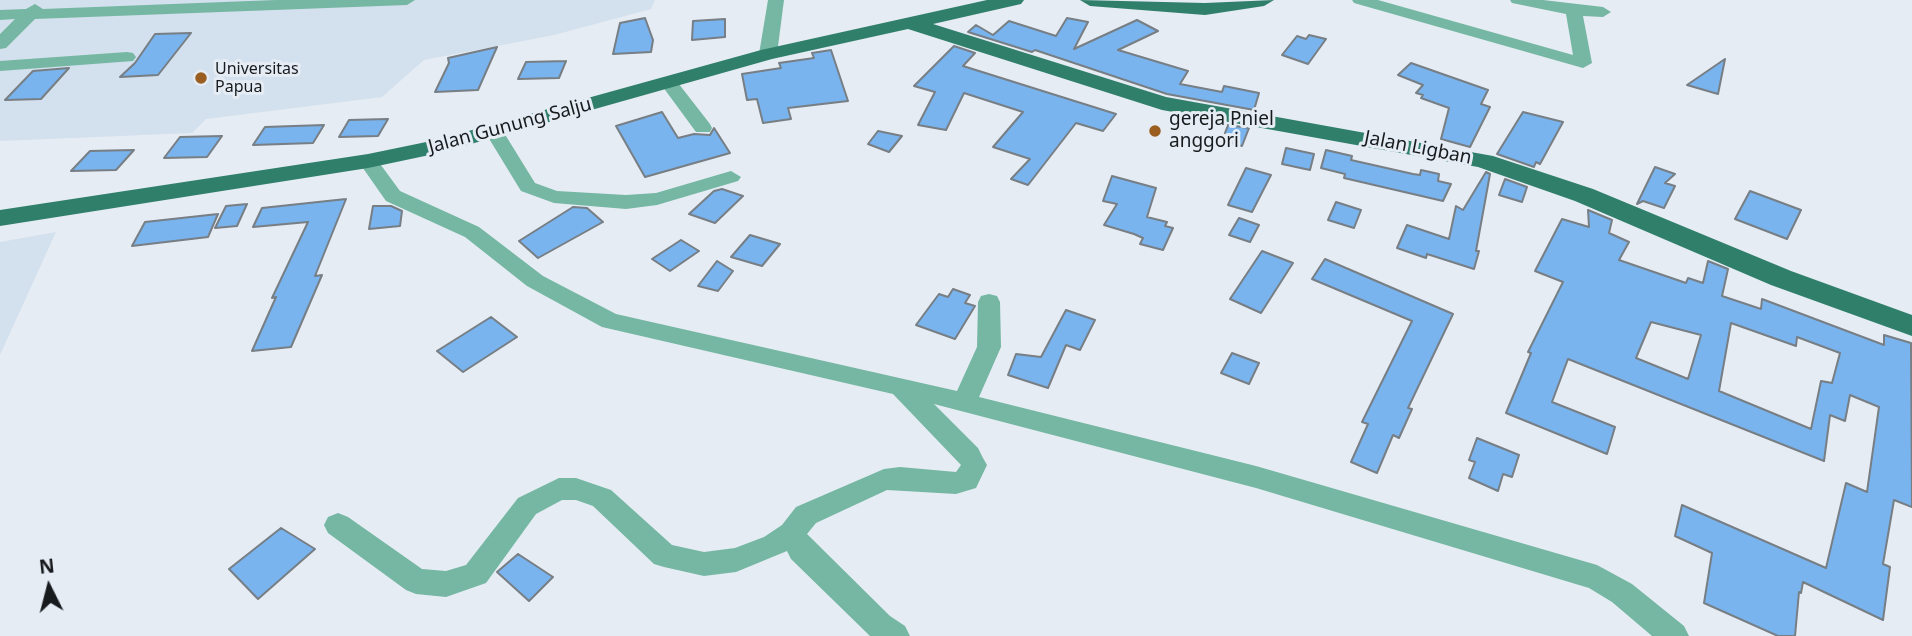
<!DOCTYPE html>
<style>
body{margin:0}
#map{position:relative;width:1912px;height:636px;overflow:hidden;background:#e5ecf4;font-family:"Noto Sans",sans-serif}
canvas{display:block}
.north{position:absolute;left:14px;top:552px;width:70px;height:70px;-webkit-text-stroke:5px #e5ecf4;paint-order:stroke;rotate:354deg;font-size:19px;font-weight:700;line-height:28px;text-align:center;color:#181b1e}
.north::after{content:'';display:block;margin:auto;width:24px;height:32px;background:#181b1e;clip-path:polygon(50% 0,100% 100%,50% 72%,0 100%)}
</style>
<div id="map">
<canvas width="1912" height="636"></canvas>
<div class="north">N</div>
</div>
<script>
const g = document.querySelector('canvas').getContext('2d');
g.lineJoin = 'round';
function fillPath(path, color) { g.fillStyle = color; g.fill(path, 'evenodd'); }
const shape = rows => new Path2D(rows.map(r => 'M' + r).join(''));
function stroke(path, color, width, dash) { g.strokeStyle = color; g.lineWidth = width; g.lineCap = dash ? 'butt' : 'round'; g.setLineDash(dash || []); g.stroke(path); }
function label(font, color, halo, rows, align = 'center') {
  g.font = font + ' "Noto Sans",sans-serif'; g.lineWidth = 6; g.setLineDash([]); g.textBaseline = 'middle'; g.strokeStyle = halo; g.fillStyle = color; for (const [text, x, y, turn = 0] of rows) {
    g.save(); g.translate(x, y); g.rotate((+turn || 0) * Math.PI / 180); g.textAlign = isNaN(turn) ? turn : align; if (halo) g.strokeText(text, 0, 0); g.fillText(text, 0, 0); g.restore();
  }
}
fillPath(shape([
 [0,0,655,0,651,9,554,35,424,60,382,97,206,119,192,133,0,141],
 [56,232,0,355,0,242]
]), '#d3e0ed');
const building = shape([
 [645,18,653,40,651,52,613,54,620,23,645,18],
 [1067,18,1088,22,1074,49,1137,20,1158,31,1118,50,1188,71,1180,84,1222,92,1224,86,1259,93,1254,110,1167,94,1035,50,1032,52,968,32,976,25,993,35,1009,21,1056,36,1067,18],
 [725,19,725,37,692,40,693,21,725,19],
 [191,33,158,75,120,77,135,63,155,34,191,33],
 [1309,35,1326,39,1308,64,1282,55,1297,36,1306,39,1309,35],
 [954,46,975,53,963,66,1116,114,1103,131,1076,123,1028,185,1011,179,1030,159,993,147,1023,112,964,93,946,130,918,125,935,92,914,86,954,46],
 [497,47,478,90,435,92,449,63,448,58,497,47],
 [831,50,848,101,788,108,791,119,763,123,757,99,747,100,742,74,781,68,779,63,814,58,812,53,831,50],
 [1725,59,1718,94,1687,85,1725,59],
 [566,61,559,78,518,79,526,62,566,61],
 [1411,63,1488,90,1481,104,1490,107,1470,147,1441,139,1449,108,1421,98,1423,95,1416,93,1423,85,1398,75,1411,63],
 [69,68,41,99,5,100,33,71,69,68],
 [662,112,678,138,694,134,710,135,714,128,730,153,645,177,616,126,662,112],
 [1523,112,1563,122,1540,164,1536,162,1534,167,1497,154,1523,112],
 [388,119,378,136,339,137,349,120,388,119],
 [324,125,313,143,253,145,265,127,324,125],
 [1228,125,1249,128,1242,146,1222,141,1228,125],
 [878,131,902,136,889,152,868,144,878,131],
 [222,136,207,157,164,158,180,137,222,136],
 [1286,148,1314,154,1310,170,1282,164,1286,148],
 [134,150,116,170,71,171,90,151,134,150],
 [1326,150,1352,156,1351,160,1413,174,1420,175,1421,170,1439,174,1438,181,1451,184,1443,201,1344,178,1345,174,1321,168,1326,150],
 [1655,167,1675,174,1665,183,1675,186,1664,208,1643,201,1637,204,1655,167],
 [1246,168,1271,175,1252,212,1228,205,1246,168],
 [1486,172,1490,174,1476,251,1479,251,1474,269,1427,254,1426,258,1397,248,1407,225,1449,239,1456,206,1463,210,1486,172],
 [1112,176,1156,188,1147,217,1167,222,1165,226,1173,228,1163,250,1140,244,1143,238,1134,234,1104,225,1117,204,1103,201,1112,176],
 [1505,179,1527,187,1522,202,1499,195,1505,179],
 [722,189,743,196,715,223,689,214,714,191,722,189],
 [1750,191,1801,210,1787,239,1735,219,1750,191],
 [346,199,315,276,322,275,291,347,252,351,276,297,272,298,308,222,253,227,262,208,346,199],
 [1336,202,1361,210,1354,228,1328,220,1336,202],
 [247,204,237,226,215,228,226,206,247,204],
 [373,206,391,206,402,211,400,226,369,229,373,206],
 [573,207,587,208,603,222,538,258,519,241,573,207],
 [1588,210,1612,220,1609,233,1629,242,1619,260,1686,283,1688,278,1703,283,1708,261,1728,269,1722,296,1761,309,1762,299,1884,345,1884,335,1911,343,1912,507,1894,500,1883,564,1890,567,1883,620,1803,582,1801,593,1799,592,1795,636,1778,636,1704,603,1712,553,1675,536,1682,505,1826,568,1846,483,1867,492,1879,407,1850,395,1845,421,1830,415,1824,461,1568,359,1552,402,1615,427,1607,454,1506,413,1531,353,1528,352,1563,282,1535,271,1562,219,1589,227,1588,210],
 [1651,322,1701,335,1688,379,1636,358,1651,322],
 [1731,323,1796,346,1797,337,1840,353,1832,383,1821,381,1811,429,1719,391,1731,323],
 [218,214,208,237,132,246,145,222,218,214],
 [1239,218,1259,225,1250,242,1229,235,1239,218],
 [750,235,780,244,762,266,731,257,750,235],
 [681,240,699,251,670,271,652,259,681,240],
 [1262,251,1293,263,1261,313,1230,299,1262,251],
 [1325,259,1453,314,1408,408,1412,409,1399,438,1393,435,1377,473,1351,462,1368,424,1362,422,1412,321,1312,279,1325,259],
 [717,261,733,271,718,291,698,286,717,261],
 [953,289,970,295,965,303,975,306,955,339,916,325,939,294,948,297,953,289],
 [1066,310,1095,320,1080,350,1066,345,1048,388,1008,375,1016,354,1041,357,1066,310],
 [491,317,517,337,463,372,437,351,491,317],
 [1232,353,1259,363,1249,384,1221,373,1232,353],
 [1477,438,1519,455,1512,477,1503,474,1498,491,1469,478,1475,462,1469,460,1477,438],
 [281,528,315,549,258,599,229,569,281,528],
 [518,554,553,577,529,601,497,572,518,554]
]);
fillPath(building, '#79b4ef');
stroke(building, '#777e84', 2);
fillPath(shape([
 [276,0,415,0,407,5,35,19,6,48,0,49,0,34,15,19,0,20,0,10,26,9,35,4,43,9,276,0],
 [768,0,784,0,777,54,768,59,759,54,768,0],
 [1352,0,1378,0,1573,55,1566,14,1512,3,1510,0,1543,0,1603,7,1611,12,1603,17,1583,16,1592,63,1583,68,1354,3,1352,0],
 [127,52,133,53,136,57,133,61,0,71,0,61,127,52],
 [669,78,675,79,710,124,712,128,710,132,696,132,660,83,669,78],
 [494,126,501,128,535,183,557,191,626,195,656,193,731,171,741,177,738,181,657,205,626,209,554,203,521,191,485,132,494,126],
 [368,155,375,157,400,191,479,227,543,276,616,314,957,391,977,347,978,302,981,296,989,294,997,296,1000,302,1001,347,979,397,1256,466,1597,565,1632,584,1684,626,1689,636,1652,636,1612,602,1589,588,1256,488,934,404,978,448,983,458,987,465,976,488,956,494,887,490,816,523,807,534,890,616,905,626,910,636,870,636,791,559,787,551,736,572,704,576,664,567,654,564,593,506,576,500,562,500,536,514,486,583,446,597,416,594,406,590,328,533,324,525,328,517,338,513,348,517,422,569,446,571,466,565,518,498,559,478,576,478,611,490,672,545,704,552,735,548,764,537,782,525,796,507,884,469,900,467,956,472,961,465,893,394,602,327,527,286,465,237,386,201,358,161,368,155]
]), '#75b7a2');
fillPath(shape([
 [987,0,1024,0,1021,4,933,24,1166,97,1493,156,1593,189,1791,271,1912,315,1912,336,1771,285,1575,201,1478,167,1162,110,908,29,772,59,439,153,368,168,0,226,0,210,368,154,436,140,761,50,987,0],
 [1080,0,1205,3,1274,0,1264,6,1205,15,1090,6,1080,0]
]), '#307f6a');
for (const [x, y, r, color] of [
 [201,78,7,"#9a5f20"],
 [1155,131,7,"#9a5f20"]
]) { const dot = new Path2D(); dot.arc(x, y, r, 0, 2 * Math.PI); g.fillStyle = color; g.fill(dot); stroke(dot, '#e5ecf4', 2.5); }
label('16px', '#181b1e', '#e5ecf4', [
 ["Universitas",215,69],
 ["Papua",215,87]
], 'left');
label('19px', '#181b1e', '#e5ecf4', [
 ["gereja Pniel",1169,120],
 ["anggori",1169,142]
], 'left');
label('19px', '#181b1e', '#e5ecf4', [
 ["Jalan Gunung Salju",510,126,-15],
 ["Jalan Ligban",1418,148,11]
]);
</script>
